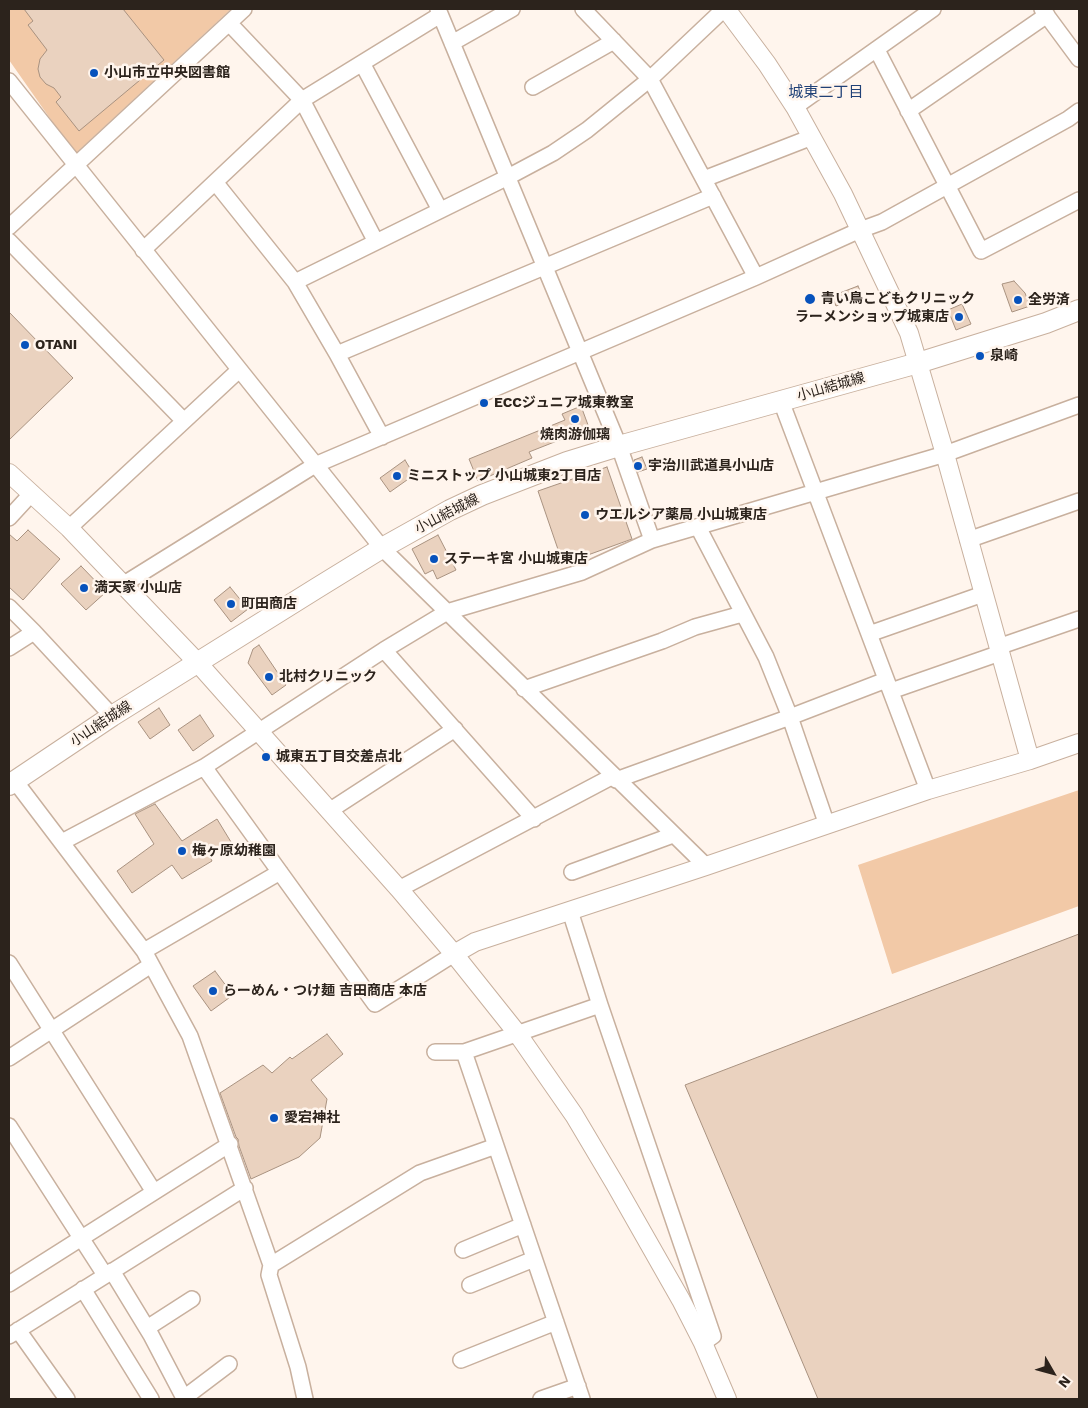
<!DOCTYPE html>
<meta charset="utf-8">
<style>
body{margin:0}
#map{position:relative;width:1088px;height:1408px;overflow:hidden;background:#fff5ed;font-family:"Work Sans",sans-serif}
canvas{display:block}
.frame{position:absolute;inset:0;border:10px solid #2c231c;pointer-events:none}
.north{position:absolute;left:1028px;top:1348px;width:50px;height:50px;-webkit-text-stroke:4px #fff5ed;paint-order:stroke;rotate:128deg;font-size:14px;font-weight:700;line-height:20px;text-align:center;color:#2c231c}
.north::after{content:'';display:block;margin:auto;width:18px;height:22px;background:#2c231c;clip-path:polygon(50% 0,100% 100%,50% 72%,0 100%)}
</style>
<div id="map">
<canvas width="1088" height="1408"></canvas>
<div class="frame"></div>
<div class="north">N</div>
</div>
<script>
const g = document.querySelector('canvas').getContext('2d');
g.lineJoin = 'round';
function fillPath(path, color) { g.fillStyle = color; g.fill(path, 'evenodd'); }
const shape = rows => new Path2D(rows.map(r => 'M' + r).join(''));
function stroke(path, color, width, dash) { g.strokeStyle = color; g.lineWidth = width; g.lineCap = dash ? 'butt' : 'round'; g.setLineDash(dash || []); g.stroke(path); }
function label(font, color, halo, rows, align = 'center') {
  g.font = font + ' "Work Sans","Noto Sans JP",sans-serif'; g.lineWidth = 5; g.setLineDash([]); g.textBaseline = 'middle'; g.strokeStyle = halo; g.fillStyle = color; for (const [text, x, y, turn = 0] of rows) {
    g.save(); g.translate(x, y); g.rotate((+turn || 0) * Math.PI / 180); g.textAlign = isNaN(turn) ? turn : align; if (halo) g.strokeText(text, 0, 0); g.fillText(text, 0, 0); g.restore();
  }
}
fillPath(shape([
 [9,9,231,9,75,154,9,60],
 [1079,790,1079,906,892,974,858,865]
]), '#f2c9a7');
const building = shape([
 [24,9,123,9,164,60,79,131,56,102,61,97,54,88,46,84,40,77,38,69,40,59,47,50,28,25,33,21,24,9],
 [1014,281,1025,293,1030,306,1012,312,1002,284,1014,281],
 [858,286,862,295,836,306,832,296,858,286],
 [962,304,971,324,956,330,948,310,962,304],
 [9,312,73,378,9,440,9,312],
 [581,406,588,425,566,434,567,437,529,452,532,458,478,481,469,459,565,420,562,414,581,406],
 [642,457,647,469,638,472,634,460,642,457],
 [405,460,414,475,390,492,380,478,405,460],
 [607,467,632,539,563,564,538,491,607,467],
 [28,530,60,559,23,600,9,587,9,534,17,541,28,530],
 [438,535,456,570,437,579,433,570,425,574,412,549,438,535],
 [81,566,106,592,86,610,61,584,81,566],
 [230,587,248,609,231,622,214,600,230,587],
 [259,645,286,685,272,695,248,663,253,649,259,645],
 [159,708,170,725,150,739,138,722,159,708],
 [200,715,214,736,193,751,178,730,200,715],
 [155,804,182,841,217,819,231,842,210,857,212,861,182,879,172,865,132,893,117,871,154,844,135,814,155,804],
 [1079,934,1079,1399,818,1399,685,1085,1079,934],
 [215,971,233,995,211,1011,193,986,215,971],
 [327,1034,343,1054,311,1080,327,1099,320,1138,299,1157,251,1179,239,1146,238,1139,236,1137,220,1093,263,1065,272,1073,290,1057,292,1059,327,1034]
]);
fillPath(building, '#ead2bf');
stroke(building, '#a99280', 1);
const minor = shape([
 [438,9,619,446,652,540],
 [583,9,650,79,756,277],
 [1042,9,1079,59],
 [229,23,302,100,376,242],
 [452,43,512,9],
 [877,50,981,251,1079,200],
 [362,63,440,210],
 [9,81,382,548,706,866],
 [533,87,614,41],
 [795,107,933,9],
 [908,111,1047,15],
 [704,179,812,137],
 [215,182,295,282,337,354,382,437],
 [9,227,244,9],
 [9,241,184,421],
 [143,250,302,100,440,15],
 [295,282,508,177,553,153,587,130,650,79,724,9],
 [337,354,713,196],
 [781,401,928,790],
 [9,518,32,493],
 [698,527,766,657,790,717,827,825],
 [69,528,239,370],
 [968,540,1079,501],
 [124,584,315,465,756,277,860,230,882,222,1068,119,1079,111],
 [9,607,34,632,112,716],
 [869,634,983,594],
 [998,647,1079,619],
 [9,648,34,632],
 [384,650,534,819],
 [524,689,662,641,695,627,742,614],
 [891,691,1000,653],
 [204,767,375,1004,454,954],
 [616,780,790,717,886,680],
 [15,781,144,951,190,1036,271,1265,269,1275,298,1367,305,1399],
 [329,811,455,729],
 [62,842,204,767,384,650,447,612,582,572,652,540,945,454,1079,405],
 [572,872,673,835],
 [399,889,613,776],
 [570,911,600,1005,713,1336,703,1343],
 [144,951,280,872],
 [9,963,154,1192],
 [435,1052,464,1052],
 [9,1058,151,965],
 [9,1126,105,1275],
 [463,1250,523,1225],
 [271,1265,420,1173,496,1146],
 [112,1271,151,1335,184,1398,229,1364],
 [9,1284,230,1144],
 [470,1285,534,1259],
 [83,1289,151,1399],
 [147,1328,192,1299],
 [18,1330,67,1399],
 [9,1336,245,1188],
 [461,1360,556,1322],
 [541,1399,578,1386],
 [582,1399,464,1052,600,1005]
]);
const tertiary = shape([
 [726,9,767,64,795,107,843,194,909,333,945,454,1030,760],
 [9,473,69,528,197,662,399,889,454,954,517,1033,574,1115,615,1184,681,1300,703,1343,727,1399],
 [454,954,475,942,706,866,928,790,1030,760,1079,743]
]);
const secondary = shape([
 [9,785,112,716,317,588,382,548,450,510,482,495,567,462,619,446,918,363,1046,323,1079,310]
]);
stroke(minor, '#c8b09e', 18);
stroke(tertiary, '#c8b09e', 20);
stroke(secondary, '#c8b09e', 22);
stroke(minor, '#fff', 15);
stroke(tertiary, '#fff', 18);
stroke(secondary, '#fff', 20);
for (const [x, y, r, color] of [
 [94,73,5,"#0752bc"],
 [810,299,6,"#0752bc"],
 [1018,300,5,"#0752bc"],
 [959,317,5,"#0752bc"],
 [25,345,5,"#0752bc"],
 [980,356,5,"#0752bc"],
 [484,403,5,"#0752bc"],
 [575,419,5,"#0752bc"],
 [638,466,5,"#0752bc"],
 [397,476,5,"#0752bc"],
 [585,515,5,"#0752bc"],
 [434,559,5,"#0752bc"],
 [84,588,5,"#0752bc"],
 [231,604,5,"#0752bc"],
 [269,677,5,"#0752bc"],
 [266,757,5,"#0752bc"],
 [182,851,5,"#0752bc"],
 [213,991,5,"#0752bc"],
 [274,1118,5,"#0752bc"]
]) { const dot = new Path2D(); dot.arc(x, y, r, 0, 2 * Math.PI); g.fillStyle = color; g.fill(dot); stroke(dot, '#fff5ed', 2); }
label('bold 14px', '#2c231c', '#fff5ed', [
 ["小山市立中央図書館",104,73],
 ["青い鳥こどもクリニック",821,299],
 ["全労済",1028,300],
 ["ラーメンショップ城東店",949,317,"right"],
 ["OTANI",35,345],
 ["泉崎",990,356],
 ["ECCジュニア城東教室",494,403],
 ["焼肉游伽璃",575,435,"center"],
 ["宇治川武道具小山店",648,466],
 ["ミニストップ 小山城東2丁目店",407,476],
 ["ウエルシア薬局 小山城東店",595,515],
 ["ステーキ宮 小山城東店",444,559],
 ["満天家 小山店",94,588],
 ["町田商店",241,604],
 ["北村クリニック",279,677],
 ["城東五丁目交差点北",276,757],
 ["梅ヶ原幼稚園",192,851],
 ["らーめん・つけ麺 吉田商店 本店",223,991],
 ["愛宕神社",284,1118]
], 'left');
label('14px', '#2c231c', '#fff5ed', [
 ["小山結城線",831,387,-16],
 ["小山結城線",447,514,-27],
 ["小山結城線",101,724,-33]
]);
label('15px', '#204177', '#fff5ed', [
 ["城東二丁目",826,93]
]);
</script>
